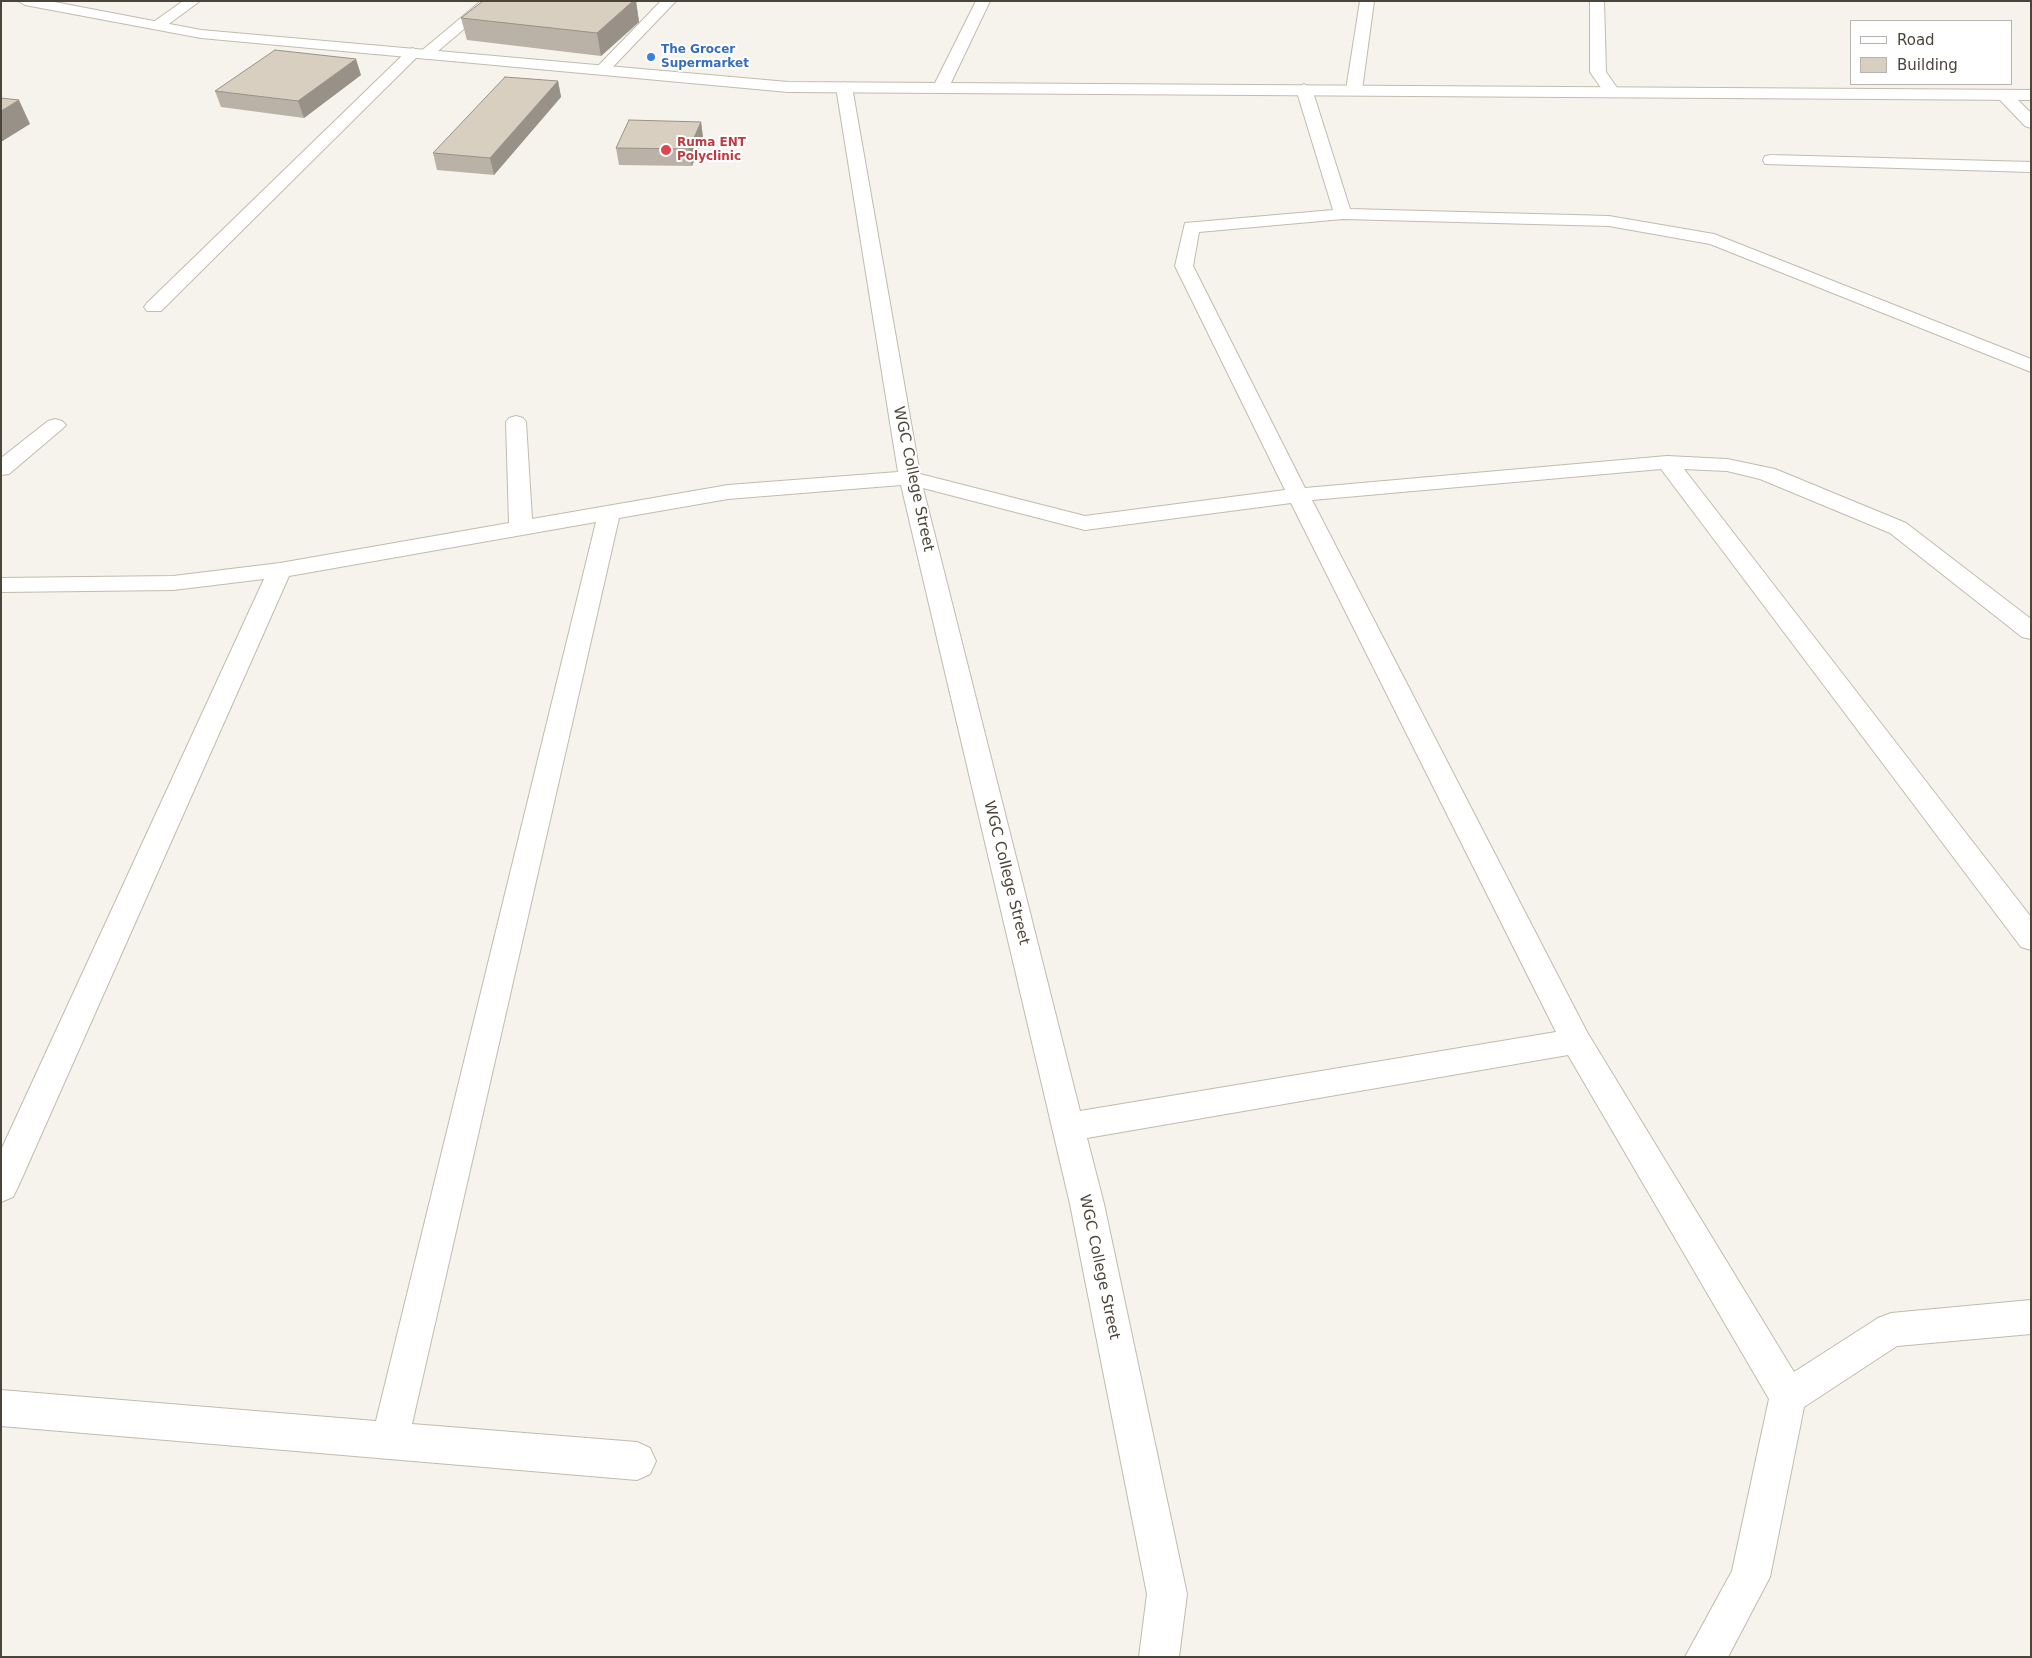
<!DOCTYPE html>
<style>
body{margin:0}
#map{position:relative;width:2032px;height:1658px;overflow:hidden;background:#f6f3ec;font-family:"DejaVu Sans",sans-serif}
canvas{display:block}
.frame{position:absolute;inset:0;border:2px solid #4b4439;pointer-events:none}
.legend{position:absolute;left:1850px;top:20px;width:162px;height:65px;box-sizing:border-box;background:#fff;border:1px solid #b7b4b0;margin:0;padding:6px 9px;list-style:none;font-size:15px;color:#4b4439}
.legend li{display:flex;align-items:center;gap:10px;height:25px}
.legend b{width:25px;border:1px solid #b7b4b0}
</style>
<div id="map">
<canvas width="2032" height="1658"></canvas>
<div class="frame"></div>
<ul class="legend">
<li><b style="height:6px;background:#fff"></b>Road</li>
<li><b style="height:14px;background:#d8cfc1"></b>Building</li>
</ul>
</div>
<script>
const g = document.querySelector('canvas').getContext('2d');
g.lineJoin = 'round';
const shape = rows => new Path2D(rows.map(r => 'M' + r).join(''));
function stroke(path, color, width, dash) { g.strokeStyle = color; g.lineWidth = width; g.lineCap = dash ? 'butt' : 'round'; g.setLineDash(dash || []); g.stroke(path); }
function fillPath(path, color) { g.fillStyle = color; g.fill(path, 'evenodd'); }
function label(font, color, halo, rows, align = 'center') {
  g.font = font + ' "DejaVu Sans",sans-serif'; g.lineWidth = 4; g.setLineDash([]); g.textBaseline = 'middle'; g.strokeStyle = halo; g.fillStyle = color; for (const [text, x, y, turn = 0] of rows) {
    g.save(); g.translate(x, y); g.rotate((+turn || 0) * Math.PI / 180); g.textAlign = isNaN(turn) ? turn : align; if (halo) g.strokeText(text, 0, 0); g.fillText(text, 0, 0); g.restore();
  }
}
const minor = shape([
 [183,1,200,1,162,29,152,29,150,26,152,23,183,1],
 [481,1,497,1,431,57,426,59,419,55,161,311,147,311,144,307,147,303,408,50,413,48,420,52,481,1],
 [661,1,676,1,607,73,597,73,594,70,597,67,661,1],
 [976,1,990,1,949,87,941,92,935,90,933,87,976,1],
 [1360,1,1374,1,1362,90,1354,95,1346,90,1360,1],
 [1590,1,1604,1,1606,72,1620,92,1618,95,1606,95,1590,72,1590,1],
 [844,82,852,87,920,474,1085,516,1285,490,1175,266,1185,223,1333,210,1296,89,1304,84,1312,89,1350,209,1609,216,1714,234,2031,359,2031,372,1710,244,1609,226,1343,219,1199,232,1193,266,1305,488,1667,456,1727,459,1775,469,1906,523,2031,619,2031,639,2022,637,1890,533,1760,479,1727,471,1684,469,2031,917,2031,950,2021,947,1661,469,1312,500,1587,1032,1794,1372,1878,1318,1891,1313,2031,1300,2031,1334,1897,1346,1804,1407,1770,1577,1728,1657,1685,1657,1732,1571,1769,1399,1568,1055,1087,1138,1104,1204,1187,1594,1179,1657,1139,1657,1147,1594,1070,1204,901,485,728,499,619,518,412,1424,637,1442,650,1448,656,1461,650,1474,637,1480,1,1426,1,1390,376,1421,596,522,289,576,18,1187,13,1197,1,1202,1,1150,264,579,173,590,1,592,1,578,173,576,280,563,509,523,506,422,509,418,516,416,523,418,526,422,532,519,728,485,898,472,836,87,844,82],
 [923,488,1085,530,1291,503,1556,1032,1080,1111,923,488],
 [2004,90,2010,92,2031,113,2031,128,2025,126,1998,98,1996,95,1998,92,2004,90],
 [1771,155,2031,162,2031,172,1765,164,1763,160,1765,156,1771,155],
 [55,419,62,421,66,425,62,429,9,474,1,475,1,458,48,421,55,419]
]);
const tertiary = shape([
 [18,1,49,1,201,30,788,82,2031,90,2031,100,788,92,201,38,25,5,18,1]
]);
stroke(minor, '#c2bbae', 2);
stroke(tertiary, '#c2bbae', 2);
fillPath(minor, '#fff');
fillPath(tertiary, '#fff');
fillPath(shape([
 [483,1,636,1,639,22,601,56,467,40,461,18],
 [361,75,304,118,221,107,215,91],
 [558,81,561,97,494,175,437,170,433,153],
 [701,122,703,138,692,166,619,165,616,148]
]), '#bab2a6');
fillPath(shape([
 [633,1,636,1,639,22,601,56,597,33],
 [356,59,361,75,304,118,298,101],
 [558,81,561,97,494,175,490,158],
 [19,100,30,124,1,142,1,111],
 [701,122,703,138,692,166,689,149]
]), '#979187');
const building = shape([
 [483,1,633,1,597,33,461,18,483,1],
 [275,50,356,59,298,101,215,91,275,50],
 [505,77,558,81,490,158,433,153,505,77],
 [1,98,19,100,1,111,1,98],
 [629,120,701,122,689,149,616,148,629,120]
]);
fillPath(building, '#d8cfc1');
stroke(building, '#979187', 1);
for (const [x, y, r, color] of [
 [651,57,5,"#3f7fe0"],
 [666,150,6,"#e0444e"]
]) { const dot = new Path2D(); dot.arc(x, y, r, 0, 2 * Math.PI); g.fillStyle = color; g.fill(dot); stroke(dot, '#fff', 2); }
label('bold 12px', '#366cbe', '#fff', [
 ["The Grocer",661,50],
 ["Supermarket",661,64]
], 'left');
label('bold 12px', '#be3a42', '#fff', [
 ["Ruma ENT",677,143],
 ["Polyclinic",677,157]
], 'left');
label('15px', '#4b4439', '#fff', [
 ["WGC College Street",913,479,78],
 ["WGC College Street",1006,873,76],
 ["WGC College Street",1099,1267,78]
]);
</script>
